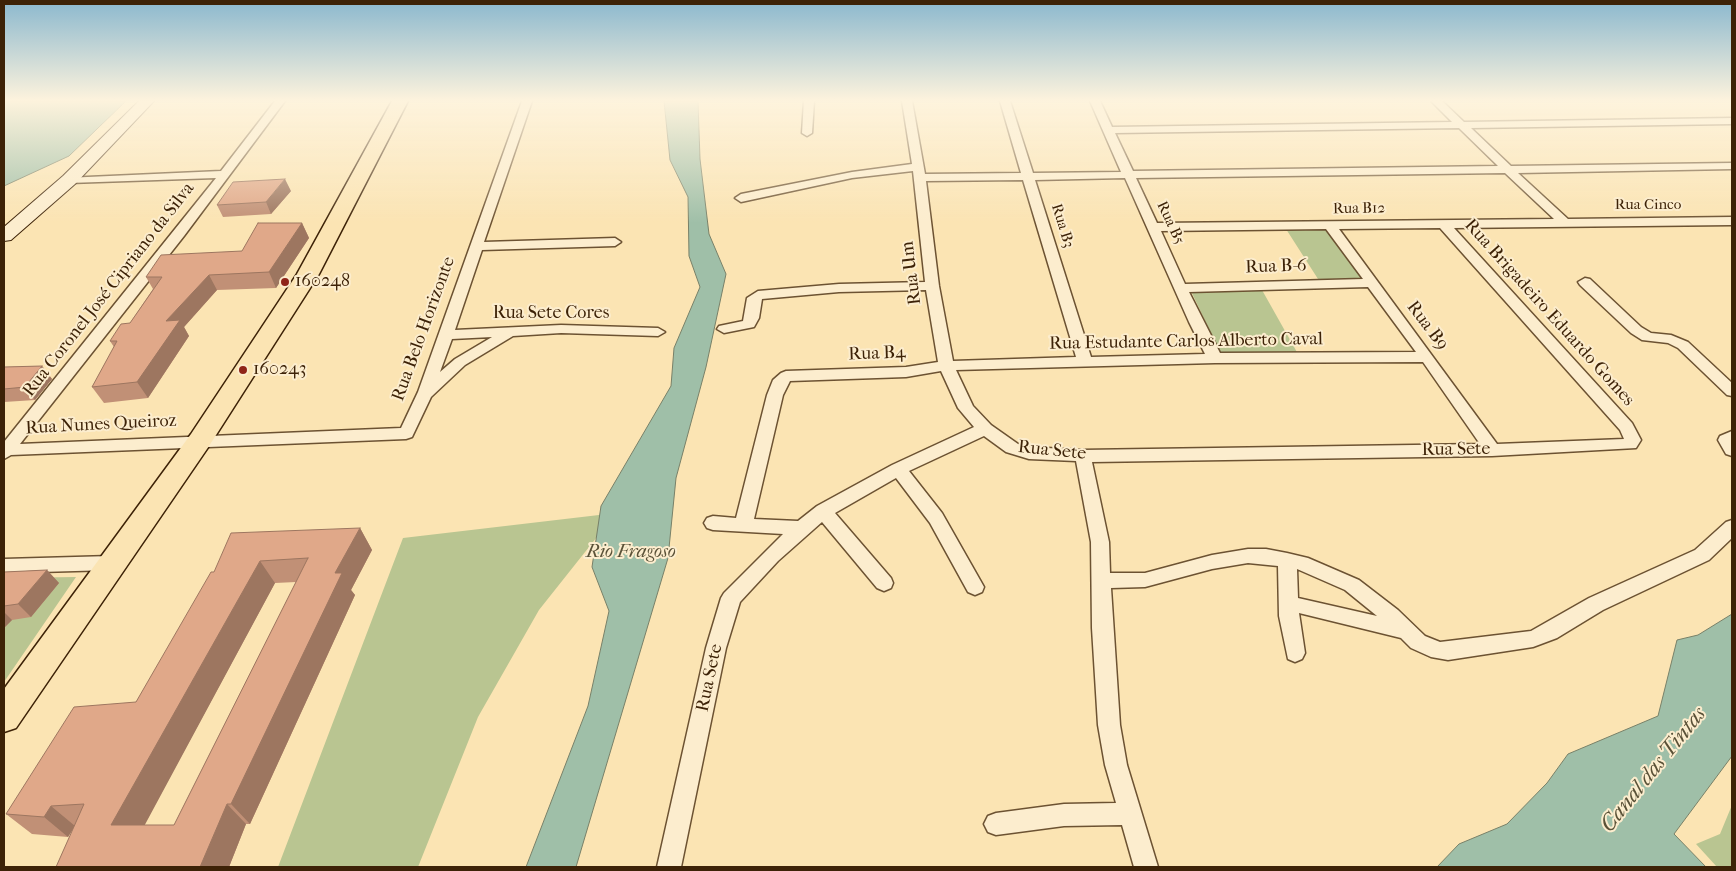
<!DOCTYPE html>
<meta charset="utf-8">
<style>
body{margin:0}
#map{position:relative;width:1736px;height:871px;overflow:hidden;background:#fbe4b3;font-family:"IM FELL French Canon",serif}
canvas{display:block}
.frame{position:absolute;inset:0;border:5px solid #3d2207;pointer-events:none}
</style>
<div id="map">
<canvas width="1736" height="871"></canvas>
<div class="frame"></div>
</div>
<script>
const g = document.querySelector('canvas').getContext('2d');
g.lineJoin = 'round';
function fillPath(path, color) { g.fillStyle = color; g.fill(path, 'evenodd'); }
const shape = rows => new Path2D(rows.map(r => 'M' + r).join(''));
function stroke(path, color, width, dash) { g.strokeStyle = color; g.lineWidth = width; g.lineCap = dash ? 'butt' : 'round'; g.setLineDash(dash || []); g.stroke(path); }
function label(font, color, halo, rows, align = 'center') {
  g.font = font + ' "IM FELL French Canon",serif'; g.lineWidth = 4; g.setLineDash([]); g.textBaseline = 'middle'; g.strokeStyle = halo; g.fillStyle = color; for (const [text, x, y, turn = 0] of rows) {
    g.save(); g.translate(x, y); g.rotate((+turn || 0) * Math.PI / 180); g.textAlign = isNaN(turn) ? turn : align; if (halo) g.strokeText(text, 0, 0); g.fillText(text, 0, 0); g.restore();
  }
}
fillPath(shape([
 [1327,228,1362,279,1318,279,1286,229],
 [1262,290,1298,354,1221,355,1191,291],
 [616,513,539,610,478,717,418,867,278,867,403,538],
 [76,577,4,682,4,578],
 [1732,805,1732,867,1717,867,1696,844,1720,834]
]), '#b9c591');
const water = shape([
 [4,101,126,101,69,156,4,186,4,101],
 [664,101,698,101,700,159,709,234,726,274,706,367,676,478,668,558,576,867,526,867,588,706,609,611,592,567,601,506,671,386,674,348,700,287,689,256,688,197,670,160,664,101],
 [1732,614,1732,756,1674,834,1706,867,1437,867,1459,844,1507,824,1547,783,1568,754,1658,716,1677,640,1698,635,1732,614]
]);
fillPath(water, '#9fbfa8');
stroke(water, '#788068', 1);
const street = shape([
 [275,101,285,101,184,236,20,444,401,428,418,392,522,101,532,101,484,242,615,238,621,242,615,246,482,250,455,330,561,325,658,328,665,332,658,336,561,333,513,336,465,365,431,397,412,437,406,439,11,455,4,459,4,442,216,178,69,183,65,182,65,178,221,171,275,101],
 [492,337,455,359,440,372,452,339,492,337],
 [804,101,814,101,812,133,807,136,802,133,804,101],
 [902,101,912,101,925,174,1021,173,1000,101,1010,101,1033,173,1121,172,1090,101,1100,101,1112,127,1452,122,1431,101,1442,101,1464,122,1732,118,1732,124,1471,128,1511,166,1732,163,1732,169,1518,173,1568,219,1732,217,1732,225,1454,228,1632,423,1641,440,1636,448,1492,456,1092,462,1109,542,1110,573,1145,573,1212,555,1248,549,1266,549,1287,553,1308,558,1359,580,1398,610,1425,636,1440,642,1531,631,1589,598,1695,550,1726,522,1732,520,1732,538,1709,560,1603,610,1557,638,1533,647,1448,660,1431,657,1411,648,1401,638,1299,613,1305,653,1302,659,1295,662,1288,659,1279,616,1278,566,1248,563,1212,569,1145,587,1111,588,1120,725,1127,765,1158,867,1134,867,1122,825,1064,826,996,835,988,832,984,824,988,816,996,813,1064,804,1116,803,1105,765,1098,725,1092,628,1091,542,1076,461,1029,459,1006,452,984,436,909,471,942,513,984,587,982,592,975,595,968,592,930,523,896,478,835,513,891,578,893,583,891,588,884,591,877,588,822,522,778,561,740,602,726,648,681,867,657,867,706,648,721,598,724,593,783,534,713,530,707,528,704,523,707,518,713,516,736,518,767,395,773,380,781,373,786,371,906,367,938,362,926,290,839,292,762,299,759,318,754,327,724,333,717,329,719,326,743,321,747,298,758,291,839,284,925,282,913,171,852,178,741,202,735,198,741,194,852,172,912,164,902,101],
 [1459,128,1498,166,1133,171,1115,133,1459,128],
 [1505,173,1554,219,1157,223,1136,178,1505,173],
 [1125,178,1189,322,1205,354,1091,357,1035,180,1125,178],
 [1023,180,1076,357,953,361,939,286,926,181,1023,180],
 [1440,228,1620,430,1624,439,1497,444,1339,229,1440,228],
 [1326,229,1363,279,1185,284,1161,231,1326,229],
 [1368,287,1416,352,1220,353,1189,292,1368,287],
 [1423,362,1480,444,1083,450,1029,447,1018,444,991,425,973,406,956,370,1215,363,1423,362],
 [941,371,958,408,974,427,892,465,817,506,798,521,754,519,783,395,790,381,906,377,941,371],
 [1297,569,1345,590,1377,616,1298,598,1297,569],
 [1585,278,1590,279,1641,327,1651,333,1671,335,1688,342,1732,383,1732,396,1727,395,1678,348,1668,343,1642,340,1631,333,1580,285,1578,282,1585,278],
 [1732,431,1732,456,1726,454,1718,440,1720,436,1732,431],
 [111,556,118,558,120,563,118,568,111,570,4,573,4,559,111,556]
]);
const secondary = shape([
 [139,101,154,101,75,184,11,240,4,241,4,227,63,176,139,101]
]);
const primary = shape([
 [392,101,408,101,319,274,209,446,16,728,4,732,4,689,191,434,260,330,297,274,392,101]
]);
stroke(street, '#6c5232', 3);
stroke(secondary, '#3d2207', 2);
stroke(primary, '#3d2207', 3);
fillPath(street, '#fcedce');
fillPath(secondary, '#fcedce');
fillPath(primary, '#fbe4b3');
fillPath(shape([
 [291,191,271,214,223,217,217,205],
 [302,223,309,238,276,288,217,290,184,327,189,336,148,398,104,403,92,387,114,347,110,341,130,323,153,289,146,277,242,251],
 [42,366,52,379,35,400,4,402,4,367],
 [360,528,372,550,351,590,355,595,250,824,246,824,229,867,56,867,74,827,68,837,32,834,6,814,136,702,214,572],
 [296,582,174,825,144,825,275,583],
 [47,570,59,583,31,617,12,620,4,628,4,572]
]), '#c19076');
fillPath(shape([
 [285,179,291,191,271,214,266,202],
 [302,223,309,238,276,288,269,272],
 [209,275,217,290,184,327,189,336,148,398,137,382,166,321],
 [42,366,52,379,35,400,25,387],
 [360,528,372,550,351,590,355,595,250,824,231,804,335,573],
 [260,561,275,583,134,845,111,825],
 [47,570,59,583,31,617,18,604],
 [4,612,12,620,4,628],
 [227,804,246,824,229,867,200,867],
 [51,806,75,826,68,837,44,817]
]), '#9d7660');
const building = shape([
 [285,179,266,202,217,205,233,182,285,179],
 [258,223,302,223,269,272,209,275,166,321,180,320,137,382,92,387,117,341,110,341,121,324,130,323,162,277,146,277,161,255,242,251,258,223],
 [42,366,25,387,4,389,4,367,42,366],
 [360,528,335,573,342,573,231,804,227,804,200,867,56,867,84,804,51,806,44,817,6,814,74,707,136,702,211,572,214,572,231,533,360,528],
 [308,558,174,825,111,825,260,561,308,558],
 [47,570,18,604,4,606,4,572,47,570]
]);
fillPath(building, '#e0a889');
stroke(building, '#9d7660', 1);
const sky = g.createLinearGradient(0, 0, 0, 223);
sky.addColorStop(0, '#8bb8ce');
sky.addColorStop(0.45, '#fdf3dd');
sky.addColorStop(1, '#fdf3dd00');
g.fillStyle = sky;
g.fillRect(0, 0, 1736, 223);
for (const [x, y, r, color] of [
 [285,282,5,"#8f2418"],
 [243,370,5,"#8f2418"]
]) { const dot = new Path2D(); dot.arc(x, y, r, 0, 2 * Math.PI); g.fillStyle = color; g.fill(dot); stroke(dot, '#fcedce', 2); }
label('15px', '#3d2207', '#fcedce', [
 ["Rua Cinco",1648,205],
 ["Rua B12",1359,209,-1],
 ["Rua B5",1170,223,65],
 ["Rua B3",1062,226,73]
]);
label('18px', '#3d2207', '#fcedce', [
 ["Rua B-6",1276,267,-2],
 ["Rua Um",912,273,-97],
 ["Rua Coronel José Cipriano da Silva",109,290,-52],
 ["Rua Brigadeiro Eduardo Gomes",1549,313,48],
 ["Rua Sete Cores",551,314],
 ["Rua B9",1427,326,53],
 ["Rua Belo Horizonte",424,329,-70],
 ["Rua Estudante Carlos Alberto Caval",1186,342,-1],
 ["Rua B4",877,354,-2],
 ["Rua Nunes Queiroz",101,425,-3],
 ["Rua Sete",1456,450,-1],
 ["Rua Sete",1052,451,6],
 ["Rua Sete",710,678,-78]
]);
label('18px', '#3d2207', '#fcedce', [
 ["160248",295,282],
 ["160243",253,370]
], 'left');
label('italic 19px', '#5a5137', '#fcedce', [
 ["Rio Fragoso",631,552]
]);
label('italic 22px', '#5a5137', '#fcedce', [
 ["Canal das Tintas",1654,770,-51]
]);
</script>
